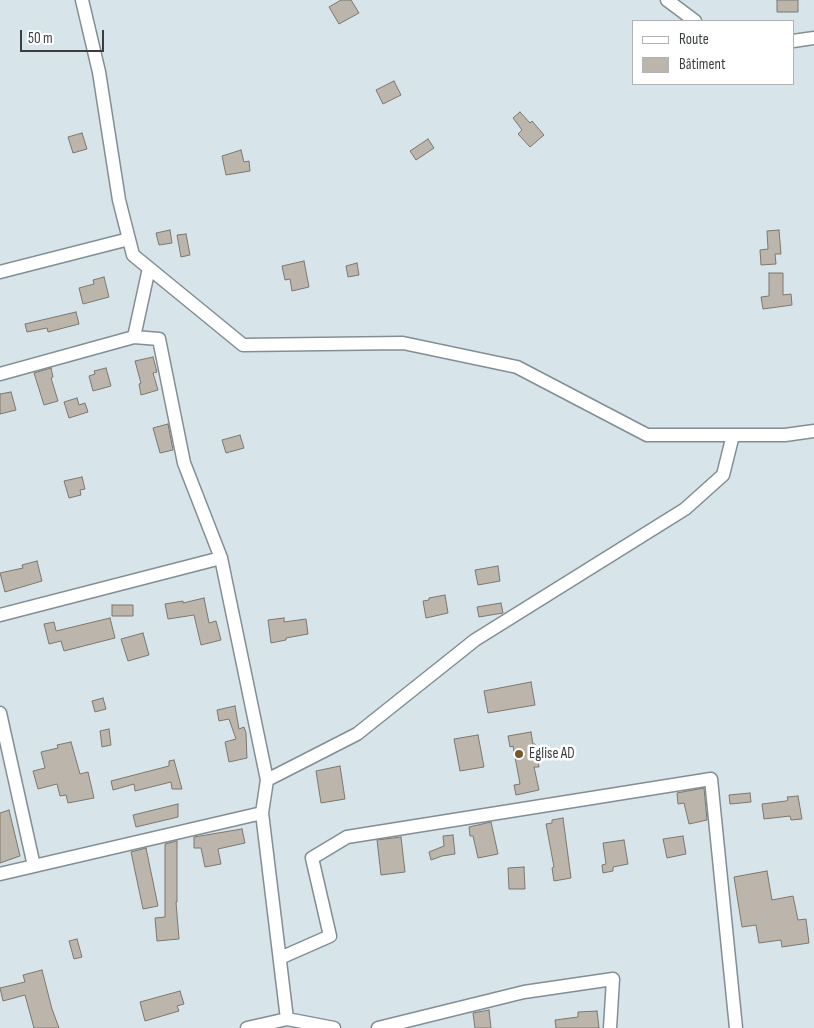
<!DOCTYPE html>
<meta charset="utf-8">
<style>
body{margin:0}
#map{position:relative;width:814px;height:1028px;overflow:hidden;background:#d7e5ea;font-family:"Sofia Sans Condensed",sans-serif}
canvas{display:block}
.legend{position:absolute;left:632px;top:20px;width:162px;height:65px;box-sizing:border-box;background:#fff;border:1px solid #b0b2b3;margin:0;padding:6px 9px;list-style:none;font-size:15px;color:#393e40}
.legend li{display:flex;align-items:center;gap:10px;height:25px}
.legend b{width:25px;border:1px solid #b0b2b3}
.scale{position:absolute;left:20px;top:30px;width:84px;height:22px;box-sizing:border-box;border:2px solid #393e40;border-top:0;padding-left:6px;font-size:15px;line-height:18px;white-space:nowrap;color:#393e40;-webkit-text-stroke:4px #fff;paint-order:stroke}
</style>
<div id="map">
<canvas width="814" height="1028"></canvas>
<ul class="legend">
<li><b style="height:6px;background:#fff"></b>Route</li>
<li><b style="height:14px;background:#bbb5ab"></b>Bâtiment</li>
</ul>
<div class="scale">50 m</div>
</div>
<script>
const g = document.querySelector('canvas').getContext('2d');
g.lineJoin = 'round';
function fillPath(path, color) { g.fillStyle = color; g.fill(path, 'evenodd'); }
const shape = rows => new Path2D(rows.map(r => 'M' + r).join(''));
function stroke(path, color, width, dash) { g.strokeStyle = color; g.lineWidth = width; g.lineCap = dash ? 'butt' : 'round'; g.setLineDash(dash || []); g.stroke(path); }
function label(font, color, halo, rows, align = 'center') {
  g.font = font + ' "Sofia Sans Condensed",sans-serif'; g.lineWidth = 5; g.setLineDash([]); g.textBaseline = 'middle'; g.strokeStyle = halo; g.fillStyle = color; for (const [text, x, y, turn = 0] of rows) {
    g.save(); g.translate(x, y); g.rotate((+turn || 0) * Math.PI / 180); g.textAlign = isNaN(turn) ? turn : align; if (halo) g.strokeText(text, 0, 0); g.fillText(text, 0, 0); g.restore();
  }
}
const building = shape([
 [341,0,351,0,359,13,339,24,329,7,341,0],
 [777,0,798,0,798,12,777,12,777,0],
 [394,81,401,95,383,104,376,90,394,81],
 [520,112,530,123,532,121,544,135,530,147,518,134,522,130,513,118,520,112],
 [82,133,87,149,73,153,68,137,82,133],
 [428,139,434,148,416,160,410,151,428,139],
 [241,150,244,162,249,161,250,171,226,175,222,156,241,150],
 [170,230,172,243,159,245,156,233,170,230],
 [779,230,781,254,775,254,776,264,761,265,760,250,768,249,767,231,779,230],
 [186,234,190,255,181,257,177,235,186,234],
 [304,261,309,287,292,291,290,279,285,280,282,266,304,261],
 [357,263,359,275,348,277,346,266,357,263],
 [769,273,783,273,783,295,791,294,792,305,763,309,761,297,769,296,769,273],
 [104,277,109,297,83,304,79,288,94,284,93,280,104,277],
 [76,312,79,324,48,332,47,328,27,332,25,324,76,312],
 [153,357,157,372,153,373,158,390,141,395,139,384,141,383,135,361,153,357],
 [51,368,53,377,51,378,58,401,44,405,34,373,51,368],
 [106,368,111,386,93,391,89,376,95,374,94,371,106,368],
 [11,392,16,410,0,414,0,394,11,392],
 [77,398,79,405,85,403,88,412,69,418,64,402,77,398],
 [168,424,173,450,160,453,153,428,168,424],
 [240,435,244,448,226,453,222,440,240,435],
 [82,477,85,489,80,490,81,495,69,498,64,481,82,477],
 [37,561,42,581,5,592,0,573,23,568,22,565,37,561],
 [498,566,500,581,478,585,475,570,498,566],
 [445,595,448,613,426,618,423,601,429,600,429,598,445,595],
 [204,598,209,623,216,621,221,640,201,645,194,615,168,619,165,604,183,601,183,603,204,598],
 [501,603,503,613,479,617,477,607,501,603],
 [112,605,133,605,133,616,112,616,112,605],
 [110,618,115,638,64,651,61,641,49,644,44,624,54,622,56,631,110,618],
 [284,618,284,622,306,619,308,634,286,638,286,640,271,643,268,620,284,618],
 [143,633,149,655,128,661,121,639,143,633],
 [531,682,535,705,488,713,484,691,531,682],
 [103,698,106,709,95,712,92,701,103,698],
 [235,706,239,729,244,727,246,733,247,758,229,762,225,742,236,739,229,719,219,721,217,710,235,706],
 [109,729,111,745,102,747,100,731,109,729],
 [531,732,533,744,535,744,539,767,534,767,539,790,516,795,514,785,520,784,513,746,510,747,508,736,531,732],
 [478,735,484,767,460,771,454,739,478,735],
 [71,742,80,774,88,772,94,798,68,803,66,795,60,796,57,784,38,789,33,771,45,768,41,752,58,748,57,745,71,742],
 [174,760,182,789,172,789,171,782,135,791,134,784,113,790,111,781,169,766,169,761,174,760],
 [340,766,345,799,321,803,316,771,340,766],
 [704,788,707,820,689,824,684,803,678,804,677,793,704,788],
 [750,793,751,802,730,804,729,795,750,793],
 [798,796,802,819,791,820,790,816,764,819,762,804,786,801,788,800,787,797,798,796],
 [178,804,178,817,136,827,133,815,178,804],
 [9,810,20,856,0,863,0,813,9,810],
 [563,818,571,878,554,881,552,868,554,867,546,824,552,823,552,820,563,818],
 [491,822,498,854,478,858,473,836,470,836,469,827,491,822],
 [242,829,245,843,218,849,221,864,205,867,201,848,194,848,194,837,242,829],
 [453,835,455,854,442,856,431,860,429,852,444,846,443,836,453,835],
 [683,836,686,854,667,858,663,839,683,836],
 [401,837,405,872,381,875,377,840,401,837],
 [624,840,628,864,613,867,613,871,603,873,602,865,606,864,603,843,624,840],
 [177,841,177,902,176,902,179,939,157,941,155,918,165,917,165,844,177,841],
 [146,848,158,906,143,909,131,852,146,848],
 [524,867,525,889,509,889,508,868,524,867],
 [767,871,772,900,793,896,798,920,806,919,809,943,782,947,781,940,759,943,756,925,742,927,734,877,767,871],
 [77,939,82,957,74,959,69,941,77,939],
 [42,970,52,1009,59,1028,34,1028,25,995,3,1001,0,988,25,982,23,975,42,970],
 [180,991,184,1004,177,1006,179,1011,145,1021,140,1002,180,991],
 [489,1010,491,1028,475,1028,473,1013,489,1010],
 [597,1011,599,1028,556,1028,555,1020,578,1017,578,1012,597,1011]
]);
fillPath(building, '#bbb5ab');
stroke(building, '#7d776d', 1);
const minor = shape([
 [82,0,99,72,119,200,133,255,243,345,403,343,517,367,647,435,785,435,814,431],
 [667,0,695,21],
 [793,41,814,38],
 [0,272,129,239],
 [134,337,159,339,184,463,221,558],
 [0,374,134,337,149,268],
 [0,615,221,558,267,780,262,813],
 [0,713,34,866],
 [267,780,357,734,475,640,685,509,723,475,733,435],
 [0,874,262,813,287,1019,247,1028],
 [280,958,330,936,312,858,347,837,711,779,736,1028],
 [287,1019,334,1028],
 [378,1028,524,992,613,979,610,1028]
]);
stroke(minor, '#828e93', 15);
stroke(minor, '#fff', 12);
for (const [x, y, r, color] of [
 [519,754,5,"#74592b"]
]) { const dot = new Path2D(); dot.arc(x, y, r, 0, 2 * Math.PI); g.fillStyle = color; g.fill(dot); stroke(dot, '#fff', 2); }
label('15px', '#393e40', '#fff', [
 ["Eglise AD",529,754]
], 'left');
</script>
